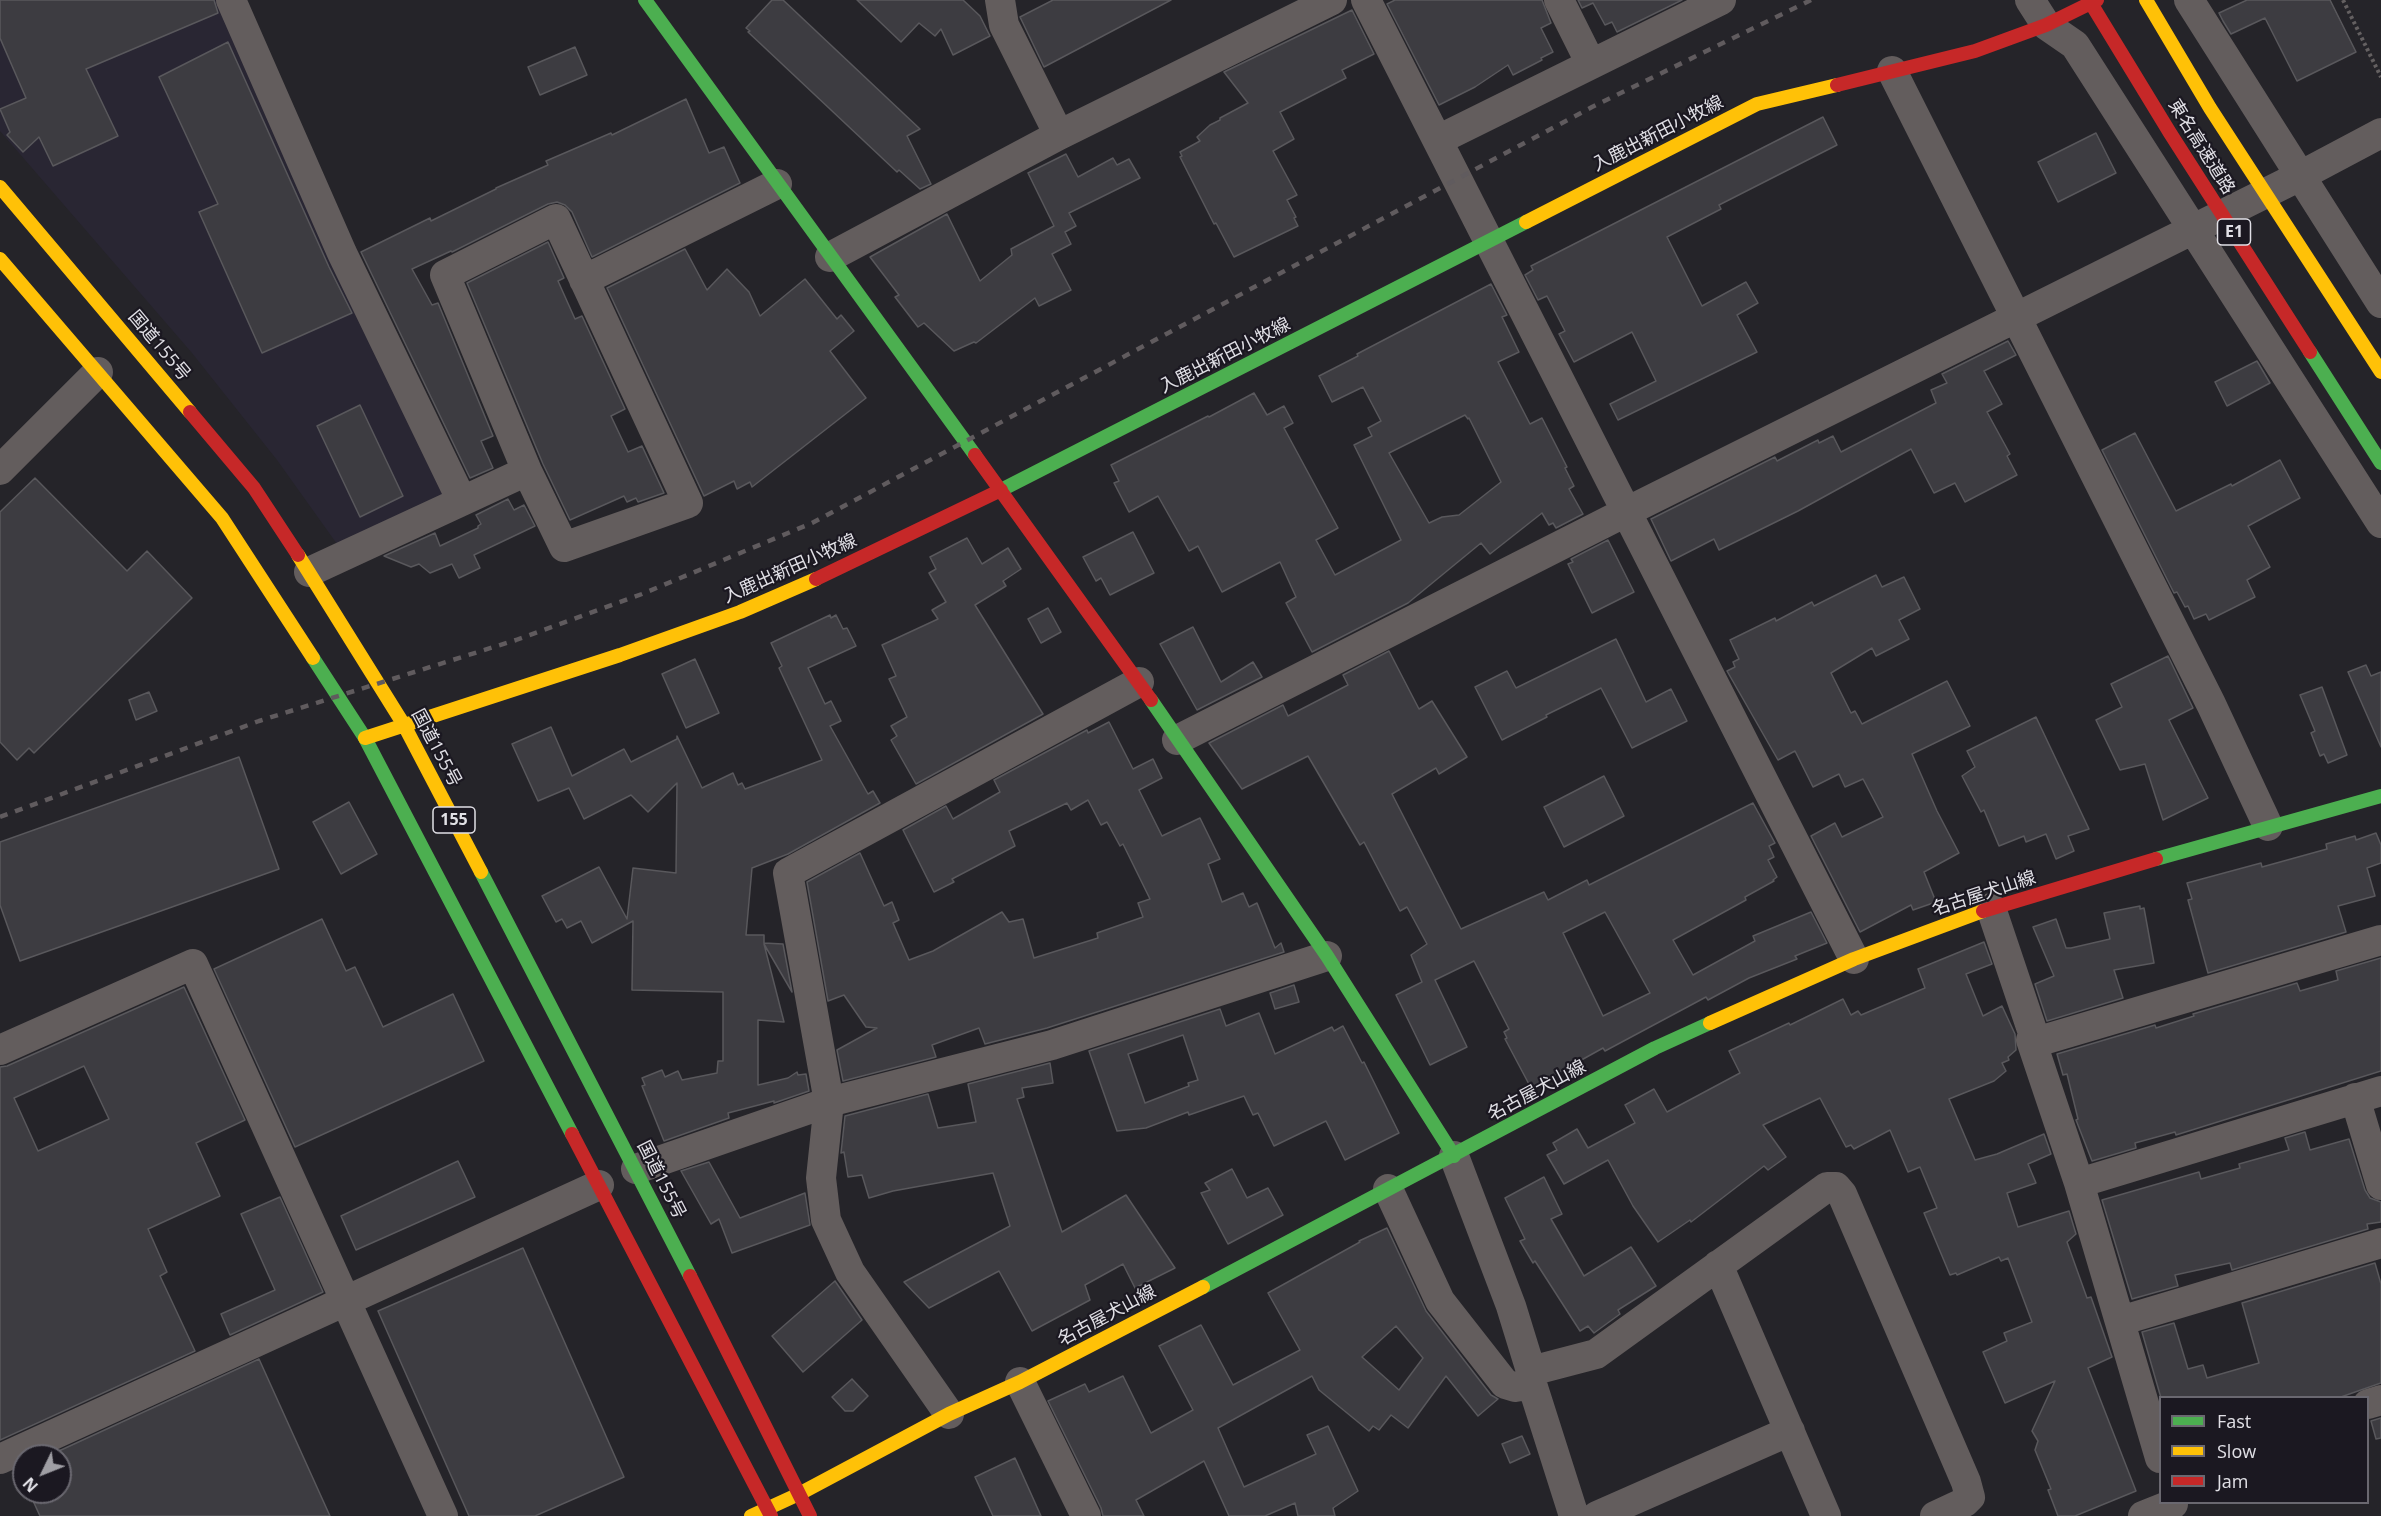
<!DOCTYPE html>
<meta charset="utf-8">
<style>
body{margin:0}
#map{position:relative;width:2381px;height:1516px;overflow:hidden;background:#252429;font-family:"Open Sans",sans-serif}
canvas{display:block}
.legend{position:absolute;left:2159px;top:1396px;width:210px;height:108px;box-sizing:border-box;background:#1b1821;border:2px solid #6a6870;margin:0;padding:8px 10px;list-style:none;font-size:18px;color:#e1e0e6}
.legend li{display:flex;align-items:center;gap:12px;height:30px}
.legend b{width:30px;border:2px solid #6a6870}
.north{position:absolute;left:12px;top:1444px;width:60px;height:60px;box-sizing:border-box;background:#1b1821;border:2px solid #6a6870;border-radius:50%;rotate:227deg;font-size:16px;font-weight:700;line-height:24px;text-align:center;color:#e1e0e6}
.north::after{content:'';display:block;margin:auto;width:21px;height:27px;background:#9f9ea4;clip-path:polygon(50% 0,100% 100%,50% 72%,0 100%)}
</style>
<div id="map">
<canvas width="2381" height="1516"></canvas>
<ul class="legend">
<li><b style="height:8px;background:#4caf50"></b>Fast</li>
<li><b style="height:8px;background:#ffc107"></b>Slow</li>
<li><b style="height:8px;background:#c62828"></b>Jam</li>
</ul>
<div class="north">N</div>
</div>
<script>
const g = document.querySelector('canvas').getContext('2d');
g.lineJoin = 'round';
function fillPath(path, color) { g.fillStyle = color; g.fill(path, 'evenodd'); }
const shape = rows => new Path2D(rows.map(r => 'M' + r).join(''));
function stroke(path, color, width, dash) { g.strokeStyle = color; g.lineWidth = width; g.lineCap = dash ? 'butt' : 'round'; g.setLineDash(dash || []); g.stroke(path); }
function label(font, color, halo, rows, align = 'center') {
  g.font = font + ' "Open Sans","Noto Sans JP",sans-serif'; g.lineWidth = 4.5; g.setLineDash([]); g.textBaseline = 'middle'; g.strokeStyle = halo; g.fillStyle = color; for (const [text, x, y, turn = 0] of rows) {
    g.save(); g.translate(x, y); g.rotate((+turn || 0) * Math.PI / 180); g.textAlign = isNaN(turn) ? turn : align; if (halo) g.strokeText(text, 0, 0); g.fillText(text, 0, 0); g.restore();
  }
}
fillPath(shape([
 [0,0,223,0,453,491,337,544,277,460,192,353,0,131]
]), '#292633');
const building = shape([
 [0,0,214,0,218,13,86,69,118,136,53,166,39,137,23,152,7,135,10,132,0,109,26,98,0,38,0,0],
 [772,0,783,0,920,129,907,136,931,184,920,189,899,170,897,172,748,32,750,31,746,28,772,0],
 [857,0,963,0,980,16,990,36,953,55,941,29,935,36,919,23,901,42,857,0],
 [1053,0,1171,0,1044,67,1020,17,1053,0],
 [1395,0,1542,0,1551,23,1541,28,1553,52,1541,58,1542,60,1513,75,1508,65,1475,87,1439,105,1387,4,1395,0],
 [1578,0,1682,0,1617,32,1612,22,1605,25,1593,3,1582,8,1578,0],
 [2247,0,2330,0,2356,52,2297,81,2265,18,2231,34,2223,21,2219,13,2247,0],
 [1352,10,1374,54,1342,70,1346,78,1280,112,1294,139,1273,151,1297,195,1287,200,1296,217,1294,218,1298,226,1234,257,1216,223,1214,224,1180,157,1182,156,1180,152,1200,141,1197,137,1210,125,1220,120,1220,118,1248,103,1224,72,1352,10],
 [228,42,329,267,352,313,262,353,199,212,218,204,159,77,228,42],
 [575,47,587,75,540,95,528,67,575,47],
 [686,99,709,153,724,147,740,183,592,257,572,212,565,205,557,202,548,204,452,252,451,251,412,269,432,305,438,303,493,436,481,441,493,468,470,478,361,252,430,218,431,221,496,189,496,188,548,165,546,161,611,133,612,135,686,99],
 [1823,117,1837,145,1719,205,1721,209,1667,237,1702,306,1746,282,1758,303,1737,315,1757,352,1618,420,1610,404,1656,381,1632,332,1574,362,1559,334,1565,331,1547,296,1538,300,1525,275,1533,270,1531,266,1823,117],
 [2096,133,2116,173,2058,202,2038,162,2096,133],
 [1066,154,1078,177,1113,158,1117,165,1129,159,1140,178,1069,213,1076,226,1065,232,1071,244,1052,254,1071,290,1039,306,1035,298,976,343,974,342,954,351,924,323,918,327,895,297,899,295,870,257,947,214,980,281,1012,255,1011,249,1054,226,1028,173,1066,154],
 [548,242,564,278,558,281,575,319,582,316,625,409,611,416,628,452,642,446,664,493,638,502,636,498,627,502,624,496,570,520,543,464,467,283,548,242],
 [685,249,707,290,727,269,749,292,760,316,805,279,837,319,841,315,854,331,830,351,866,398,752,487,750,482,737,489,734,481,704,496,607,288,685,249],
 [1491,284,1507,315,1502,317,1519,352,1498,362,1530,424,1542,418,1567,467,1565,468,1574,486,1569,489,1583,514,1556,528,1553,523,1549,525,1542,513,1490,554,1481,543,1408,603,1312,652,1286,603,1296,597,1280,562,1222,592,1198,546,1189,551,1158,496,1129,512,1114,483,1119,481,1111,465,1208,416,1209,417,1254,393,1267,415,1284,406,1293,423,1284,428,1338,528,1316,540,1335,575,1401,540,1354,445,1372,436,1368,428,1381,421,1363,387,1332,402,1319,376,1358,356,1357,354,1491,284],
 [1465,415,1468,419,1469,418,1501,482,1459,515,1442,517,1429,523,1389,453,1465,415],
 [2008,341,2016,355,1984,371,2002,404,1987,412,2010,454,2007,456,2017,475,1965,502,1955,483,1934,493,1911,449,1798,511,1719,550,1714,539,1671,561,1651,519,1775,457,1777,461,1818,440,1819,443,1833,436,1841,452,1936,403,1931,390,1947,383,1942,374,2008,341],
 [2257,361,2270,383,2227,406,2215,382,2257,361],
 [360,405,403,496,360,517,317,426,360,405],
 [2135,433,2176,511,2231,484,2232,486,2280,460,2300,498,2248,526,2270,567,2247,580,2255,597,2209,620,2206,614,2194,619,2188,606,2185,607,2177,592,2174,593,2102,450,2135,433],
 [35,478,127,571,147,551,192,598,34,753,29,748,17,760,0,742,0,512,35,478],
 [508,499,514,510,524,505,535,526,474,555,480,568,459,578,452,564,430,573,419,564,411,567,384,556,435,533,440,546,478,528,478,526,481,524,476,515,508,499],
 [1133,532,1154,573,1110,595,1101,578,1096,581,1083,557,1133,532],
 [967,538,982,564,1008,548,1021,569,1003,581,1006,586,975,605,1043,714,916,784,891,740,897,736,891,726,907,717,889,679,896,676,882,645,938,619,932,610,946,602,929,573,936,569,930,557,967,538],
 [1608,540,1634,592,1592,613,1568,564,1573,562,1571,559,1608,540],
 [1876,575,1882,587,1904,577,1920,609,1899,620,1909,639,1876,656,1872,648,1831,673,1851,713,1855,711,1862,724,1947,681,1970,726,1912,754,1937,811,1959,853,1924,872,1936,902,1913,910,1911,905,1860,932,1811,836,1835,823,1842,837,1883,817,1863,779,1845,787,1839,774,1813,787,1795,751,1778,760,1727,671,1735,667,1733,662,1739,659,1730,640,1775,618,1776,621,1812,602,1814,606,1876,575],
 [1048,608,1061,632,1041,643,1028,619,1048,608],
 [830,615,831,618,836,615,843,629,847,628,856,646,808,668,825,704,831,701,841,721,830,726,868,794,873,791,880,803,788,854,752,868,746,935,764,935,764,943,783,944,792,992,764,944,784,1022,758,1020,758,1085,788,1078,797,1072,798,1075,806,1074,809,1091,774,1103,774,1101,728,1113,729,1118,664,1141,642,1086,645,1085,642,1078,662,1070,665,1077,678,1071,682,1080,717,1073,718,1061,723,1061,723,992,632,990,633,921,592,943,581,921,567,928,562,919,556,922,542,896,599,867,627,919,633,868,676,873,677,783,648,812,631,795,584,819,569,788,538,801,512,744,551,727,572,776,624,749,631,762,677,739,677,736,702,788,733,773,738,785,742,783,745,789,822,760,779,668,782,666,771,643,830,615],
 [1193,627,1221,682,1253,662,1262,677,1197,710,1160,644,1193,627],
 [1616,639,1646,702,1671,689,1687,721,1632,748,1601,688,1546,715,1547,717,1502,740,1475,687,1507,671,1516,688,1616,639],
 [1389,651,1419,709,1432,701,1467,757,1439,774,1436,768,1392,794,1461,929,1544,892,1548,900,1587,880,1589,885,1753,803,1775,843,1769,846,1774,857,1768,860,1777,877,1773,880,1774,881,1745,897,1746,900,1673,940,1693,975,1755,941,1753,936,1811,912,1827,943,1795,956,1797,959,1749,978,1708,1000,1706,997,1605,1051,1603,1048,1531,1088,1505,1039,1507,1038,1504,1032,1509,1029,1474,961,1435,980,1467,1047,1430,1065,1396,995,1422,982,1411,955,1427,944,1407,907,1400,911,1364,842,1360,845,1308,756,1242,789,1209,743,1283,705,1288,716,1348,685,1343,675,1389,651],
 [1605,912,1650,993,1603,1016,1563,933,1605,912],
 [2168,656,2193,708,2169,720,2208,798,2163,820,2145,764,2120,770,2096,720,2122,707,2111,684,2168,656],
 [695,659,719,713,686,728,662,674,695,659],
 [2366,665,2371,676,2381,672,2381,747,2348,672,2366,665],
 [2322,687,2347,755,2328,763,2324,754,2320,756,2311,733,2315,731,2300,695,2322,687],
 [149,692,157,711,136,720,129,700,149,692],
 [2036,717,2089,829,2068,836,2074,851,2056,859,2046,834,2026,842,2024,836,1999,846,1984,810,1981,812,1962,776,1975,767,1967,751,2036,717],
 [1109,722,1133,769,1153,759,1162,778,1139,790,1162,836,1200,818,1220,859,1208,864,1222,902,1243,893,1249,907,1257,903,1275,948,1281,943,1284,952,1047,1028,985,1044,979,1028,932,1045,936,1057,843,1081,837,1050,877,1028,866,1027,844,995,828,1001,807,882,860,853,884,906,892,902,899,920,893,923,909,960,933,951,1002,912,1009,922,1023,919,1034,958,1098,938,1097,933,1143,917,1138,903,1150,899,1123,844,1120,846,1107,822,1101,825,1088,800,1071,810,1067,803,1009,831,1015,846,952,879,954,882,934,892,903,830,946,806,953,819,1000,792,994,780,1087,730,1088,733,1109,722],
 [239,757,279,869,20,961,0,905,0,842,239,757],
 [1604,776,1624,816,1564,847,1544,807,1604,776],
 [349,802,377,854,341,874,313,822,349,802],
 [2376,833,2381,845,2381,863,2367,868,2375,896,2338,906,2346,932,2208,973,2188,900,2192,899,2187,883,2261,863,2262,867,2327,849,2326,844,2355,836,2356,840,2376,833],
 [2140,906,2140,909,2144,908,2154,963,2114,970,2123,998,2047,1021,2035,984,2054,976,2033,927,2056,919,2066,948,2071,948,2110,939,2104,913,2140,906],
 [322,919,346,971,355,967,383,1027,453,994,484,1061,295,1147,214,969,322,919],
 [1984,942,1992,964,1966,974,1983,1016,2002,1006,2015,1034,2016,1050,2008,1057,2009,1060,2002,1063,2006,1071,1994,1081,1949,1099,1975,1160,1997,1154,2044,1134,2051,1154,2028,1164,2036,1183,2007,1193,2018,1227,2069,1211,2076,1234,2067,1242,2087,1298,2091,1297,2112,1357,2088,1368,2136,1491,2075,1516,2058,1516,2048,1490,2051,1489,2035,1450,2038,1441,2032,1431,2055,1381,2005,1403,1983,1352,2007,1341,2004,1333,2032,1322,2008,1258,2001,1261,1999,1257,1957,1275,1956,1273,1950,1275,1924,1213,1937,1208,1920,1167,1908,1172,1890,1130,1854,1149,1851,1145,1846,1147,1820,1098,1763,1125,1786,1157,1768,1170,1764,1166,1691,1222,1690,1220,1658,1242,1633,1206,1608,1160,1564,1184,1547,1155,1557,1150,1553,1143,1577,1129,1588,1148,1635,1123,1625,1105,1654,1089,1667,1112,1740,1073,1729,1051,1789,1023,1790,1025,1843,999,1851,1015,1858,1011,1861,1015,1925,988,1918,969,1984,942],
 [2381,958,2381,1071,2176,1135,2175,1132,2135,1143,2136,1148,2092,1161,2076,1120,2078,1119,2067,1074,2063,1075,2057,1054,2155,1025,2156,1028,2194,1016,2193,1014,2297,983,2300,991,2338,980,2336,971,2381,958],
 [1294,985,1299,1002,1275,1009,1270,993,1294,985],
 [184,987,245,1120,196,1143,220,1196,148,1229,167,1272,160,1276,195,1351,0,1440,0,1067,7,1066,184,987],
 [84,1066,109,1119,38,1151,14,1098,84,1066],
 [1220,1009,1226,1026,1259,1013,1275,1054,1332,1027,1334,1031,1343,1026,1362,1063,1364,1062,1399,1133,1345,1160,1326,1121,1274,1146,1258,1113,1253,1115,1244,1096,1189,1115,1188,1112,1146,1128,1117,1131,1089,1051,1220,1009],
 [1183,1035,1198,1080,1188,1083,1189,1086,1145,1103,1128,1054,1183,1035],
 [1050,1063,1053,1083,1022,1088,1024,1097,1017,1099,1062,1232,1126,1195,1175,1268,1135,1288,1123,1264,1085,1285,1090,1300,1032,1331,999,1271,929,1308,904,1282,1010,1226,993,1173,893,1191,869,1198,862,1175,848,1177,844,1152,841,1153,845,1116,928,1094,938,1128,976,1122,968,1084,1050,1063],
 [2305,1132,2310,1150,2349,1139,2365,1190,2370,1198,2381,1202,2381,1222,2367,1224,2368,1229,2232,1270,2230,1263,2175,1275,2178,1286,2132,1299,2102,1200,2199,1172,2201,1179,2240,1168,2239,1164,2289,1150,2285,1138,2305,1132],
 [458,1161,475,1197,356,1250,341,1216,458,1161],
 [709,1162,740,1218,805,1193,810,1225,732,1253,719,1219,711,1224,681,1171,709,1162],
 [1232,1169,1247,1198,1268,1188,1283,1215,1228,1244,1201,1193,1210,1190,1205,1183,1232,1169],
 [1544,1177,1562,1214,1551,1219,1584,1276,1631,1247,1656,1286,1618,1310,1620,1314,1594,1333,1588,1326,1580,1331,1535,1261,1533,1263,1520,1241,1525,1239,1505,1198,1544,1177],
 [280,1197,323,1292,230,1335,221,1314,275,1290,241,1214,280,1197],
 [1387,1228,1426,1311,1491,1395,1498,1399,1478,1416,1446,1376,1408,1428,1391,1415,1379,1430,1373,1426,1369,1431,1319,1390,1312,1376,1218,1428,1244,1487,1316,1454,1307,1435,1328,1426,1358,1491,1333,1508,1335,1516,1298,1516,1295,1503,1265,1516,1229,1516,1204,1461,1136,1500,1144,1516,1103,1516,1101,1508,1048,1401,1085,1384,1089,1392,1123,1376,1151,1433,1193,1410,1159,1346,1201,1325,1233,1385,1300,1350,1268,1293,1360,1242,1359,1241,1387,1228],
 [1396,1326,1423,1358,1399,1390,1362,1357,1396,1326],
 [523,1248,624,1477,535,1516,469,1516,378,1311,523,1248],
 [2375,1263,2381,1284,2381,1383,2338,1398,2161,1398,2142,1332,2174,1323,2188,1369,2203,1365,2207,1378,2259,1363,2242,1303,2375,1263],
 [835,1281,862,1320,803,1372,772,1336,835,1281],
 [259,1359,330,1516,40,1516,29,1492,60,1492,60,1456,48,1456,259,1359],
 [852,1379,868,1396,853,1411,845,1411,832,1397,852,1379],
 [2381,1418,2381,1438,2376,1439,2371,1421,2381,1418],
 [1522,1436,1530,1454,1510,1463,1502,1444,1522,1436],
 [1015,1458,1041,1516,993,1516,975,1477,1015,1458]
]);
fillPath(building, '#3d3c41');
stroke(building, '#59585c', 1.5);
stroke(shape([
 [2343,0,2381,77]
]), '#646061', 4, [3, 3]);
stroke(shape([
 [231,0,342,253,462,501],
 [1000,0,1004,25,1059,135],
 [1366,0,1854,959],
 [1559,0,1591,64],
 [2030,0,2046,25,2075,45,2381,523],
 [2189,0,2381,303],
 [1892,71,2211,704,2268,826],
 [1438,140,1721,0],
 [830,257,1059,135,1332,0],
 [584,280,777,184],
 [0,470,98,372],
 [309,572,527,471,445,275,556,219,688,503,564,547,527,471],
 [1177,740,1626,512,2300,176,2381,133],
 [1991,908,2036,1042,2031,1040,2079,1183,2160,1458],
 [2036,1042,2381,940],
 [0,1050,193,964,443,1516],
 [2355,1098,2381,1185],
 [1454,1156,1511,1306,1531,1371,1532,1384],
 [636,1169,829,1102,1052,1045,1327,956],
 [2079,1183,2381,1091],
 [1388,1189,1440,1301,1505,1384,1515,1387,1532,1384,1574,1516],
 [1718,1265,1826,1516],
 [2120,1321,2381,1243],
 [1531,1371,1596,1354,1827,1187,1836,1187,1842,1194,1966,1482,1970,1497,1965,1502,1935,1516],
 [1020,1382,1086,1516],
 [2368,1404,2381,1400],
 [949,1414,850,1272,826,1220,821,1178,829,1102,788,873,1139,682],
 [0,1459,599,1185],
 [1597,1516,1790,1431],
 [2143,1516,2173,1504]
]), '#635d5d', 30);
stroke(shape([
 [645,0,975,455],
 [2310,352,2381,463],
 [1001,490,1526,222],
 [313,658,365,738,572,1134],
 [1151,700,1327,956,1454,1156],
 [2156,859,2381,796],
 [481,872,690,1276],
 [1203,1287,1655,1048,1710,1023]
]), '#4caf50', 14);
stroke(shape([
 [2146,0,2210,108,2381,372],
 [0,187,190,412],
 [1526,222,1757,104,1837,85],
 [0,259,222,518,313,658],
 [298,555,404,725,481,872],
 [365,738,620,655,740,612,816,579],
 [1710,1023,1854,959,1983,911],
 [751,1516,799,1494,949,1414,1020,1382,1203,1287]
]), '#ffc107', 14);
stroke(shape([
 [2089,0,2170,133,2310,352],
 [1837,85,1975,51,2046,25,2097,0],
 [190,412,254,488,298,555],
 [975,455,1151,700],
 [816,579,1001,490],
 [1983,911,2156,859],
 [572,1134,771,1516],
 [690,1276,810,1516]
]), '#c62828', 14);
stroke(shape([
 [0,817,259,721,516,640,642,594,812,523,1592,107,1811,0]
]), '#605b5e', 4.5, [8, 8]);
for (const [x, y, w] of [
 [2234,232,33],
 [454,820,42]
]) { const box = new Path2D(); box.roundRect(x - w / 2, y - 13, w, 26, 4.5); g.fillStyle = '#1b1821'; g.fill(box); stroke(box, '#e1e0e6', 1.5); }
label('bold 16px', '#e1e0e6', null, [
 ["E1",2234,232],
 ["155",454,820]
]);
label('18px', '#e1e0e6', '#1b1821', [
 ["入鹿出新田小牧線",1658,134,-27],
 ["東名高速道路",2201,147,58],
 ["国道155号",159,346,50],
 ["入鹿出新田小牧線",1225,356,-27],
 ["入鹿出新田小牧線",790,569,-24],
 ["国道155号",436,748,62],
 ["名古屋犬山線",1984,894,-18],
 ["名古屋犬山線",1537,1091,-28],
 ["国道155号",661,1180,63],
 ["名古屋犬山線",1107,1316,-28]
]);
</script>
